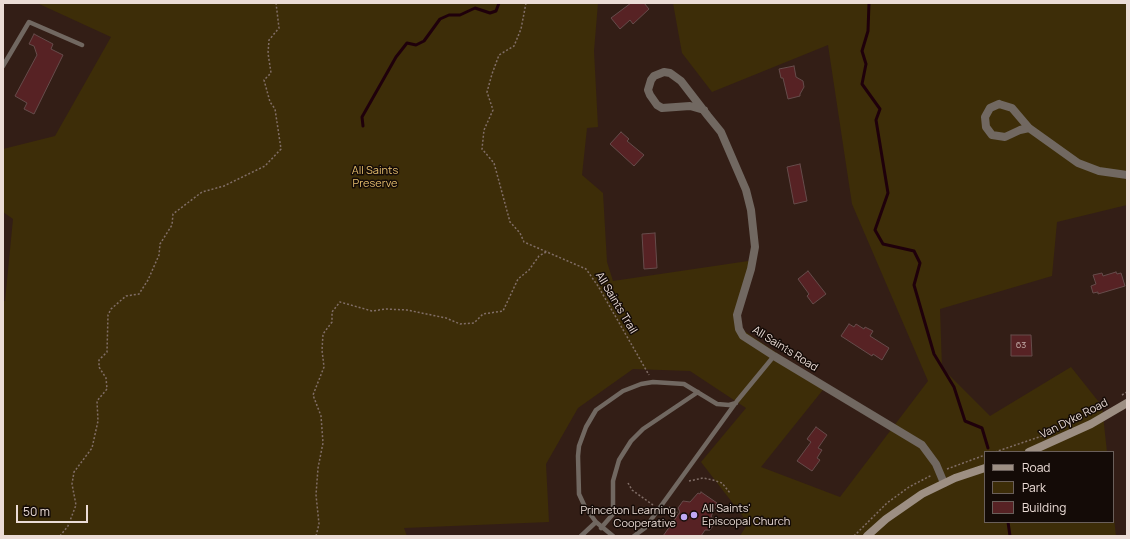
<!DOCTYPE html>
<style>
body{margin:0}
#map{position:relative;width:1130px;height:539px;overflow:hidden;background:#331e16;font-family:Manrope,sans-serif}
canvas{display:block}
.frame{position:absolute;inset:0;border:4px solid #ebdcd6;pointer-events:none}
.legend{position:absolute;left:984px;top:451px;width:130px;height:72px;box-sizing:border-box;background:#140b07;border:1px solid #6a5f5a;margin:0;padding:5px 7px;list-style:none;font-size:12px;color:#ebdcd6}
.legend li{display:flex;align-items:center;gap:8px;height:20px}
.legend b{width:20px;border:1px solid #6a5f5a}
.scale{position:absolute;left:16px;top:505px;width:72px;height:18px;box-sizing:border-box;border:2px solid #ebdcd6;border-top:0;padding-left:5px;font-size:12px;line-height:14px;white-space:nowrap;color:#ebdcd6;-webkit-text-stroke:3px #140b07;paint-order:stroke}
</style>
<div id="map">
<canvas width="1130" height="539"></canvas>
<div class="frame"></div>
<ul class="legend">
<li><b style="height:5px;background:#9d8f83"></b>Road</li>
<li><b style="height:11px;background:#3d2d08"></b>Park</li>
<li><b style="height:11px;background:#572224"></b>Building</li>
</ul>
<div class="scale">50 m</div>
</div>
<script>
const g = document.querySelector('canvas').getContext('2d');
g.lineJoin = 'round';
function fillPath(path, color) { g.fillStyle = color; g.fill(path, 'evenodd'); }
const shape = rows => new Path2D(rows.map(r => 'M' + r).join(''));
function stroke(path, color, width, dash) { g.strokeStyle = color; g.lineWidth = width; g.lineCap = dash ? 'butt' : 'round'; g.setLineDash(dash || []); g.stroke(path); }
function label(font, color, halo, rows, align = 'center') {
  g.font = font + ' Manrope,sans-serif'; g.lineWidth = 3; g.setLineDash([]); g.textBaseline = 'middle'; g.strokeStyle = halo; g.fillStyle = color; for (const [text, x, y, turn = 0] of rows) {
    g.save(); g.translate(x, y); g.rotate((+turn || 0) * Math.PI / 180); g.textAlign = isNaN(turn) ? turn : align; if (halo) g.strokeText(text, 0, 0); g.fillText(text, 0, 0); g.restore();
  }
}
fillPath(shape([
 [37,3,598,3,594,51,598,127,587,128,582,175,603,193,607,262,613,281,755,260,737,326,826,386,761,467,840,497,928,381,852,204,828,45,712,92,682,53,673,3,1127,3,1127,205,1057,222,1052,276,940,309,942,368,990,416,1071,367,1102,406,1107,452,985,452,985,522,1113,522,1113,509,1116,536,740,536,748,523,701,462,746,408,690,371,633,369,578,408,546,464,549,522,404,528,407,536,3,536,3,301,5,301,13,219,3,212,3,149,55,136,111,37]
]), '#3d2d08');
stroke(shape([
 [869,3,868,31,862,51,866,64,862,84,880,109,876,120,888,193,875,230,883,244,914,251,920,263,914,285,934,354,954,387,965,421,982,428,988,448],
 [363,126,362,117,396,57,407,43,416,45,424,41,440,19,449,15,460,15,475,8,490,13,496,11,499,3],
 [1008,522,1010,536]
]), '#1f000b', 3);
const building = shape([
 [631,3,644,3,649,9,633,24,630,20,620,29,611,18,631,3],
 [34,34,53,44,51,49,63,55,34,114,24,109,27,103,15,96,37,55,34,46,29,44,34,34],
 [794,66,796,77,803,81,804,87,800,94,800,96,788,99,783,78,781,78,779,69,794,66],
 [621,132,629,139,627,141,644,155,634,166,610,144,621,132],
 [800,164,807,201,794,204,787,167,800,164],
 [655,233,657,268,644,269,642,234,655,233],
 [808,271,826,294,813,304,807,296,809,294,798,279,808,271],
 [1116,272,1117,274,1121,273,1125,286,1098,294,1098,292,1093,293,1091,286,1096,284,1093,275,1102,273,1103,276,1116,272],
 [849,324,854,327,856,324,864,329,865,327,873,331,870,336,889,348,882,360,873,354,872,356,841,336,849,324],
 [1011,335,1031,335,1032,356,1011,356,1011,335],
 [816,427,827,435,818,448,822,450,817,458,820,460,812,471,797,461,811,442,807,439,816,427],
 [701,492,717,503,715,505,717,506,711,516,715,523,710,530,705,530,701,536,663,536,680,512,678,508,683,501,690,502,698,493,700,494,701,492]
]);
fillPath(building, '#572224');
stroke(building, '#664c4b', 1);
stroke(shape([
 [526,3,521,29,514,46,499,55,492,74,487,92,493,110,484,130,482,149,494,163,510,222,520,233,524,242,586,269,598,286,649,375],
 [1122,395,1127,392],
 [995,452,1042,436],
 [947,469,985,455],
 [689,481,703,478,713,480,722,483,730,493],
 [628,483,632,490,653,505],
 [669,507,679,514],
 [660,520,669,527],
 [60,536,68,526,76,505,72,484,74,472,92,448,98,421,97,401,107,389,106,378,99,367,99,360,107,352,108,315,111,309,126,296,139,294,148,280,159,255,160,244,172,225,173,214,202,192,224,186,265,166,281,149,275,109,270,102,264,80,271,73,268,53,269,40,279,28,276,3],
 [316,536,319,524,316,495,318,468,323,443,321,416,313,395,324,367,322,350,323,334,332,322,332,312,340,302,372,311,386,309,407,310,446,318,460,324,474,323,483,314,503,311,518,279,529,270,539,256,548,251],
 [854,536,887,503,909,487,932,475]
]), '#816e67', 1.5, [2, 2]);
stroke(shape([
 [3,66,29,22,82,45],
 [601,528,613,514,613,481,619,460,631,441,643,429,698,392],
 [581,536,596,522],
 [613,536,596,522,585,507,579,494,578,456,579,446,586,427,596,410,623,391,641,384,653,382,684,384,717,404,729,405,736,403],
 [634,536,645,528,737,401,774,356]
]), '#716861', 4.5);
stroke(shape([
 [999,104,1012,108,1029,128,1020,130,1005,137,992,135,986,127,985,117,990,108,999,104],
 [704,110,690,106,662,108,657,105,650,95,648,90,651,80,654,76,664,72,670,73,681,81,708,116,721,132,746,190,751,210,755,247,751,269,737,315,739,329,743,336,774,356,922,445,936,464,944,483],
 [1029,128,1078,163,1099,171,1127,175]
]), '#716861', 8);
stroke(shape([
 [1029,452,1091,424,1127,403],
 [867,536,886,519,922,494,955,478,985,468]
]), '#9d8f83', 8);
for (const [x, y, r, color] of [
 [694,515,4,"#bfa8f4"],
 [684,517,4,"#bfa8f4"]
]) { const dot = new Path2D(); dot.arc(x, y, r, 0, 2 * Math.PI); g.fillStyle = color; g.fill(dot); stroke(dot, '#140b07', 1.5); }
label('9px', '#c6aeaa', null, [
 ["63",1021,345]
]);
label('11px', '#e5bd6d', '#140b07', [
 ["All Saints",375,171],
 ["Preserve",375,184]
]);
label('11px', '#ebdcd6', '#140b07', [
 ["All Saints Trail",616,303,59],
 ["All Saints Road",785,349,32],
 ["Van Dyke Road",1074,419,-27]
]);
label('11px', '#ebdcd6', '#140b07', [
 ["All Saints'",702,509],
 ["Episcopal Church",702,522],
 ["Princeton Learning",676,511,"right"],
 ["Cooperative",676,524,"right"]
], 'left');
</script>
